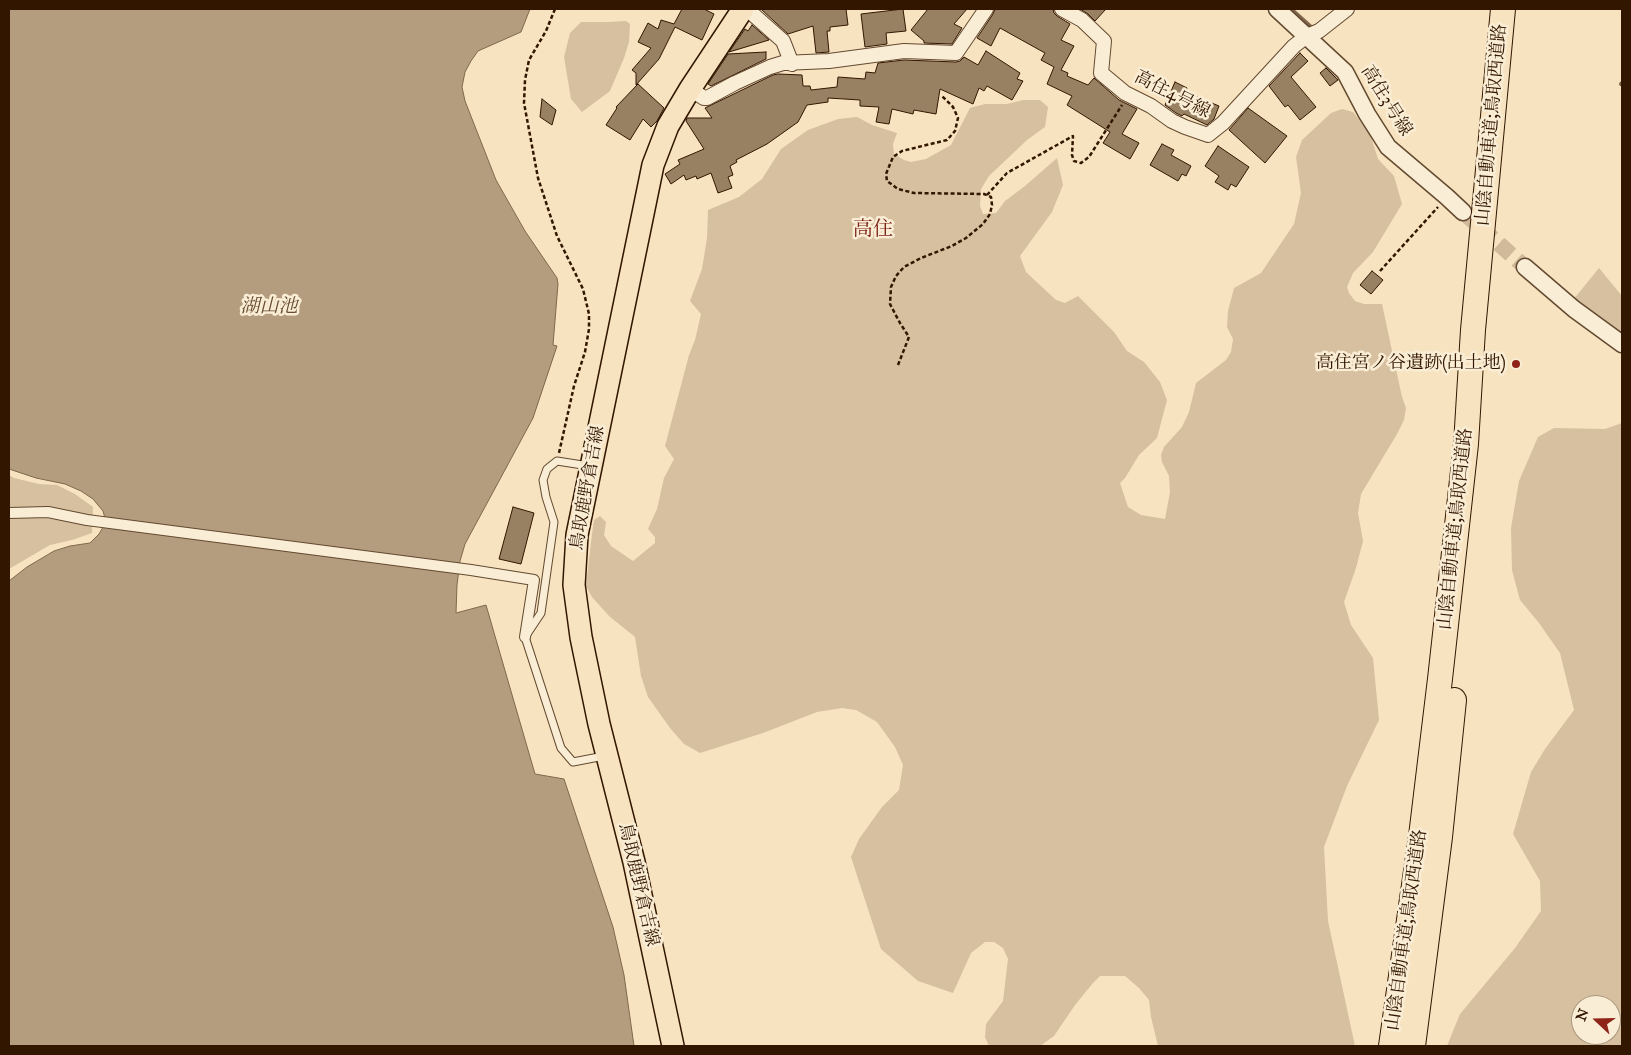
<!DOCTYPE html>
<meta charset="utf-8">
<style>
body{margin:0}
#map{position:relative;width:1631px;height:1055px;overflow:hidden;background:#f7e3bf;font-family:"IM FELL Great Primer",serif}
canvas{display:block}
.frame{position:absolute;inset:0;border:10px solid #321600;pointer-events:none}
.north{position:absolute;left:1571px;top:995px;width:50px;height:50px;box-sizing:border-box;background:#faedd5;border:1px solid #aa9780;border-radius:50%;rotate:291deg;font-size:14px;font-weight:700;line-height:20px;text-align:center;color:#321600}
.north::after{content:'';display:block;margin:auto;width:18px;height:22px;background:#8f2418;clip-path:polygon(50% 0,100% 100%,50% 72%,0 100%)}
</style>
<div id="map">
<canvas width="1631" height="1055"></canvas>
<div class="frame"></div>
<div class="north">N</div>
</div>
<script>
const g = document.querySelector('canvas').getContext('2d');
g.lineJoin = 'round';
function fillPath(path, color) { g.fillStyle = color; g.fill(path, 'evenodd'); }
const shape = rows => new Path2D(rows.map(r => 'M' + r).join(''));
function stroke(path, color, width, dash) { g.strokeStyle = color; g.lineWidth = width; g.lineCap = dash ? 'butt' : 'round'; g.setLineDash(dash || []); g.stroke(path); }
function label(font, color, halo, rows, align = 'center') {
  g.font = font + ' "IM FELL Great Primer","Noto Serif JP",serif'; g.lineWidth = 5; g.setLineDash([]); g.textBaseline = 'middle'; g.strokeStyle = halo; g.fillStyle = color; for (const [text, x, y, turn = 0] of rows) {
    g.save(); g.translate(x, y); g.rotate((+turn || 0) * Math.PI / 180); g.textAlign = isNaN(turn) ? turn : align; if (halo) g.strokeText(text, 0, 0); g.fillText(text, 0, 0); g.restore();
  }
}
fillPath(shape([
 [626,21,630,24,629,42,624,58,610,91,582,112,571,99,564,57,570,33,581,22,608,22],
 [1023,100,1040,100,1048,107,1045,127,1027,140,989,176,981,189,980,206,983,214,996,213,1005,201,1025,186,1057,158,1063,185,1052,212,1020,256,1026,272,1056,300,1065,303,1078,296,1114,332,1127,351,1144,362,1160,382,1167,400,1157,438,1139,455,1125,478,1120,483,1128,507,1141,515,1165,519,1170,492,1169,476,1162,462,1161,455,1164,447,1182,427,1189,412,1196,383,1226,360,1231,352,1233,339,1227,327,1228,311,1234,288,1261,273,1294,224,1301,193,1296,157,1302,140,1331,113,1342,109,1353,112,1370,134,1378,159,1394,176,1402,204,1373,252,1353,273,1347,287,1349,293,1355,301,1364,304,1382,304,1402,397,1406,408,1404,420,1397,434,1361,494,1358,513,1363,541,1356,568,1344,602,1351,625,1373,658,1379,720,1347,786,1324,847,1328,921,1355,1046,1158,1046,1151,1017,1149,1000,1139,988,1125,976,1100,976,1093,983,1075,1005,1054,1036,1040,1046,989,1046,985,1037,986,1024,1003,1001,1008,959,1003,948,994,942,985,942,971,953,953,993,918,981,881,949,851,857,859,839,882,807,899,790,903,765,895,747,877,722,856,710,842,708,817,712,763,733,700,753,684,744,670,728,648,697,641,676,635,637,609,616,592,597,586,586,592,534,594,520,600,516,606,522,604,535,611,546,633,561,655,543,655,537,648,529,657,509,664,478,674,459,665,446,689,355,695,340,701,314,690,301,702,269,707,238,708,210,739,197,762,179,781,149,808,130,838,119,857,117,872,125,897,133,893,144,894,154,904,160,911,162,926,159,951,145,970,108,985,104,1007,104],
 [1599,268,1622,296,1622,336,1573,300],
 [1622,423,1622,1046,1447,1046,1460,1014,1515,948,1541,911,1540,881,1513,834,1531,772,1545,749,1574,710,1560,653,1539,623,1520,600,1512,570,1511,528,1519,481,1538,437,1554,428,1605,429],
 [1581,1005,1611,1005,1611,1035,1581,1035],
 [9,475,14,478,39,484,57,485,75,494,93,507,92,533,72,540,50,545,9,569]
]), '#d6c09f');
const water = shape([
 [9,9,530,9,521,32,478,51,471,61,465,72,462,87,465,101,496,180,525,231,557,278,558,284,553,345,557,346,533,418,465,544,460,561,457,585,456,613,486,605,535,774,564,779,613,927,624,975,634,1046,9,1046,9,581,27,567,54,551,70,546,90,543,99,534,106,522,103,511,93,499,81,491,65,484,36,478,9,469,9,9]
]);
fillPath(water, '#b49d7e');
stroke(water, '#80674c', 1);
stroke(shape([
 [1291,9,1310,26],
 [1621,84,1622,83]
]), '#80674c', 4);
const building = shape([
 [682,9,704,9,714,14,702,40,675,27,659,59,636,85,636,73,632,70,651,48,638,42,648,23,658,29,661,20,674,24,682,9],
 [762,9,846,9,848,25,830,27,830,31,827,31,829,52,816,53,813,26,788,34,762,10,762,9],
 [903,9,906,31,886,33,887,44,865,47,861,14,903,9],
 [928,9,967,9,954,24,962,28,952,44,924,43,924,41,911,30,928,9],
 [995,9,1053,9,1054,13,1057,16,1070,24,1061,40,1074,46,1061,70,1068,73,1067,76,1088,85,1094,78,1119,100,1137,109,1122,134,1139,143,1130,159,1103,143,1110,132,1067,105,1072,96,1047,84,1054,67,1041,60,1045,53,1000,28,991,46,977,38,993,14,995,9],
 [1080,9,1106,9,1095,21,1088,14,1080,9],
 [752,25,769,40,729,52,745,29,748,31,752,25],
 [986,51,1020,73,1017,79,1023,81,1012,100,987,86,984,91,979,88,973,104,940,89,936,114,914,110,913,114,892,109,889,124,876,122,879,107,860,106,860,100,828,98,828,102,807,105,798,122,767,144,736,160,737,162,730,166,733,175,728,177,732,188,718,193,711,173,697,179,696,176,686,180,684,175,671,184,665,174,680,164,678,160,704,149,686,121,687,118,712,118,705,108,773,75,778,74,802,75,803,86,810,86,811,90,837,87,838,77,865,79,866,72,875,73,878,63,904,60,956,62,960,61,964,57,978,65,986,51],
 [766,52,766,59,711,86,708,84,728,54,766,52],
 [1300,53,1308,61,1291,77,1316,107,1300,120,1288,105,1285,107,1269,86,1300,53],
 [1326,68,1338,80,1330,86,1320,73,1326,68],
 [1175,82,1187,88,1185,92,1219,106,1214,119,1207,125,1184,114,1182,116,1176,113,1165,105,1175,82],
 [638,84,664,108,657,121,651,127,643,119,630,140,606,125,617,108,616,107,638,84],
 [542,99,556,110,552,125,540,117,542,99],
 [1248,108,1287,136,1265,163,1229,130,1248,108],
 [1162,144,1174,150,1171,155,1191,166,1186,176,1182,174,1178,181,1150,165,1162,144],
 [1218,146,1249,167,1236,187,1231,184,1228,190,1215,182,1219,176,1205,166,1218,146],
 [1372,271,1383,280,1371,294,1360,285,1372,271],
 [513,507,534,513,521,564,499,559,513,507]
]);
fillPath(building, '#988163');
stroke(building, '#321600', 1);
stroke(shape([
 [1463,212,1525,267]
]), '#d0ba99', 16, [16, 8]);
const service = shape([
 [589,466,557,461,547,469,543,480,546,497,554,522,541,613,525,637,561,748,573,762,604,756]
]);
const pedestrian = shape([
 [9,513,48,512,87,520,471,570,534,580,525,637]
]);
const minor = shape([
 [747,9,783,41,792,64],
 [1062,9,1082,20,1104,41,1101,73,1125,93,1151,106,1172,121,1185,127,1208,135,1223,123,1294,46,1307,36,1319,31,1347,9],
 [690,89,704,98,707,98,735,83,770,67,783,63,829,61,904,51,956,53,986,9]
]);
const tertiary = shape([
 [1277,9,1345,72,1367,114,1388,147,1447,197,1463,212],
 [1525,267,1574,309,1622,344]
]);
const primary = shape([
 [673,1046,634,862,599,724,581,637,574,585,577,535,653,165,668,126,690,89,743,9]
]);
const motorway = shape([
 [1391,1046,1421,836,1440,679,1466,444,1473,330,1503,9],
 [1413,1046,1440,837,1454,700]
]);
stroke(service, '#634930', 9);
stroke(pedestrian, '#634930', 12);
stroke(minor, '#634930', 16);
stroke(tertiary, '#634930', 19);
stroke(primary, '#321600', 24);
stroke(motorway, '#321600', 26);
stroke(shape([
 [555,9,546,31,529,60,525,80,524,103,538,178,557,236,583,289,589,314,589,329,585,352,574,386,559,453],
 [987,195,1007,173,1073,136,1072,155,1074,161,1081,163,1089,157,1122,105],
 [1380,271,1438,207],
 [898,365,909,337,900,323,890,304,891,287,896,276,904,267,921,258,952,246,966,238,983,224,990,214,992,205,991,197,984,194,914,193,898,189,887,181,886,174,893,157,902,151,947,140,955,131,958,118,953,107,941,95]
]), '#321600', 2.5, [4, 2.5]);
stroke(service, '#faedd5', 7);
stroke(pedestrian, '#faedd5', 10);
stroke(minor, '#faedd5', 14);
stroke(tertiary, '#faedd5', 16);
stroke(primary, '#f7e3bf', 21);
stroke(motorway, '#f7e3bf', 24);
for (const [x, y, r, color] of [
 [1516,364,5,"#8f2418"]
]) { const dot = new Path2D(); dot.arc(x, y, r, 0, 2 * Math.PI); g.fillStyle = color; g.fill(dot); stroke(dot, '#faedd5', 2); }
label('18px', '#321600', '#faedd5', [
 ["高住4号線",1172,95,27],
 ["高住3号線",1386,101,58],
 ["山陰自動車道;鳥取西道路",1492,125,-85],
 ["鳥取鹿野倉吉線",588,488,-80],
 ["山陰自動車道;鳥取西道路",1456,529,-84],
 ["鳥取鹿野倉吉線",638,885,77],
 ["山陰自動車道;鳥取西道路",1407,930,-82]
]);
label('18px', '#321600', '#faedd5', [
 ["高住宮ノ谷遺跡(出土地)",1506,364]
], 'right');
label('italic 19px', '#664c32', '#faedd5', [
 ["湖山池",269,307]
]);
label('20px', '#7a1f14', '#faedd5', [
 ["高住",873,230]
]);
</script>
